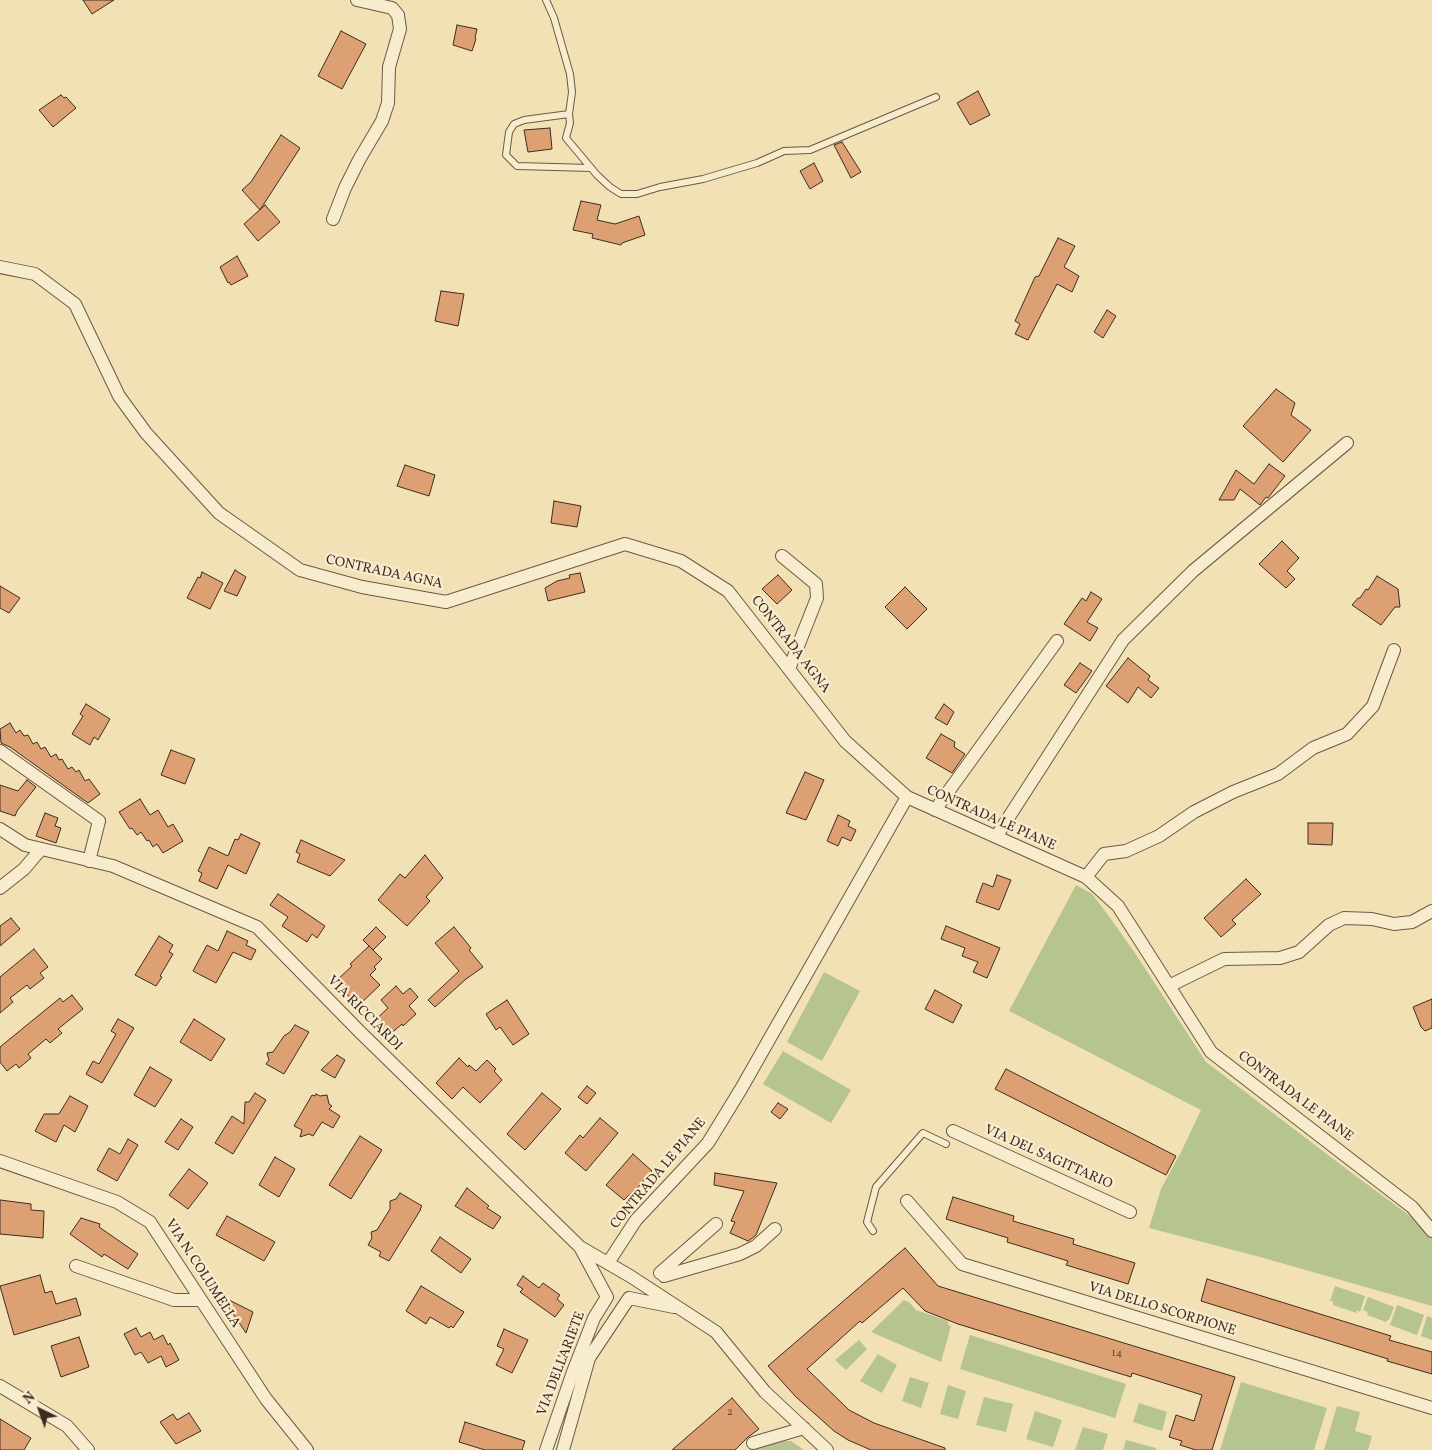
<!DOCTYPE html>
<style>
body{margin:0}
#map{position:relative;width:1432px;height:1450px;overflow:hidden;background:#f2e1b4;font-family:Vollkorn,serif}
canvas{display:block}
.north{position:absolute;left:15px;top:1385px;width:50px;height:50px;-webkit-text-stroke:4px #f7ecce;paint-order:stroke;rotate:318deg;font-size:14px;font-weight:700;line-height:20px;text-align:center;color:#402b22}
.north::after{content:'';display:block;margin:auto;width:18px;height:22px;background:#402b22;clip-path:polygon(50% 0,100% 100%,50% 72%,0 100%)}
</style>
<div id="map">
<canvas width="1432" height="1450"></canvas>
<div class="north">N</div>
</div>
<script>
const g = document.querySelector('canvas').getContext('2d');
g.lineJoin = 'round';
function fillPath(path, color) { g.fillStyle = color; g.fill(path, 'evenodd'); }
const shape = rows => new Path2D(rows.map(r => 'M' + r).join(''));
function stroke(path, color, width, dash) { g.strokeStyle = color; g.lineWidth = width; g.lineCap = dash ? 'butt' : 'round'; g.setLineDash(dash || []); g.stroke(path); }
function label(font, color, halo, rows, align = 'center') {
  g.font = font + ' Vollkorn,serif'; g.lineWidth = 4.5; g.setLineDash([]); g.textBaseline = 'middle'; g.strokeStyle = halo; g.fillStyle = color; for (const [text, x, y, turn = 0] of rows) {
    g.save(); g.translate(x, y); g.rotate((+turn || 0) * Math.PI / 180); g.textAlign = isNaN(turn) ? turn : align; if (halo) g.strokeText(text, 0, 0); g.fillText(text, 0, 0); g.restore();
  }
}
fillPath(shape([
 [1076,885,1092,894,1108,915,1137,956,1206,1062,1353,1174,1432,1232,1432,1306,1260,1257,1149,1228,1161,1189,1182,1150,1201,1110,1009,1011],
 [824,972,860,991,822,1061,787,1042],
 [783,1051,851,1090,831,1123,763,1084],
 [1335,1286,1365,1296,1360,1312,1357,1310,1356,1313,1333,1305,1333,1301,1330,1301],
 [1368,1297,1394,1307,1389,1320,1387,1320,1386,1322,1367,1315,1368,1312,1363,1310],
 [904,1300,909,1302,916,1310,948,1321,948,1325,951,1326,941,1362,871,1332],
 [1397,1305,1424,1315,1417,1335,1390,1325],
 [1427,1316,1432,1318,1432,1340,1421,1336],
 [970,1335,1126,1384,1115,1418,960,1369],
 [859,1340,867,1349,846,1370,835,1360],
 [878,1354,897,1365,882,1393,860,1381],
 [910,1377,929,1383,921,1408,902,1401],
 [1241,1382,1327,1408,1314,1450,1220,1450],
 [948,1385,966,1391,958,1419,940,1414],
 [984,1397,1013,1404,1006,1432,976,1425],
 [1139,1403,1167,1412,1162,1431,1133,1422],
 [1337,1406,1360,1412,1355,1431,1372,1436,1368,1450,1324,1450],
 [1035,1411,1062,1420,1053,1447,1026,1439],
 [1083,1427,1108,1434,1103,1450,1075,1450],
 [1126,1440,1156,1448,1156,1450,1123,1450],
 [773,1441,791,1441,804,1450,751,1450]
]), '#b6c490');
const building = shape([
 [83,0,114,0,92,14,83,0],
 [457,25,477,29,475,38,476,39,472,51,453,45,457,25],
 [341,31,366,44,342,89,318,76,341,31],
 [978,91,990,115,970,125,957,103,978,91],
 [61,95,64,98,66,97,76,108,53,127,39,110,61,95],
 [550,128,552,149,528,152,524,130,550,128],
 [281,135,300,148,260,210,242,190,251,182,281,135],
 [842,142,861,172,851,178,834,145,842,142],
 [814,163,823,181,810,189,800,171,814,163],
 [581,201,601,205,597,220,615,224,639,216,645,235,622,243,621,245,592,238,593,234,573,230,581,201],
 [265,205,280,222,258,241,244,224,265,205],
 [1058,238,1075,246,1064,267,1079,276,1072,292,1057,284,1028,340,1015,334,1020,324,1015,321,1035,277,1039,276,1058,238],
 [237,256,248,276,231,285,229,282,228,283,220,267,237,256],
 [441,291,464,294,458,326,435,321,441,291],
 [1107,310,1116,316,1103,338,1094,332,1107,310],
 [1276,389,1295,403,1291,415,1311,430,1283,462,1243,426,1276,389],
 [1269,464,1285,476,1268,498,1266,497,1260,505,1240,489,1234,500,1219,500,1236,470,1254,484,1269,464],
 [405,465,435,475,429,496,397,486,405,465],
 [554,501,581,506,577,527,551,523,554,501],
 [1282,541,1299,558,1287,571,1295,579,1286,588,1259,564,1282,541],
 [235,570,246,577,237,596,224,591,235,570],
 [202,572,223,583,210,609,187,598,198,577,200,578,202,572],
 [580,573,585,592,548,601,545,588,557,581,570,578,569,575,580,573],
 [778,575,792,590,777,604,762,589,778,575],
 [1377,576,1398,589,1400,607,1395,607,1381,625,1352,605,1358,598,1360,598,1366,589,1368,590,1377,576],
 [0,586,20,598,9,613,0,608,0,586],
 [905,587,927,609,907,629,885,607,905,587],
 [1091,592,1102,599,1087,622,1098,628,1090,641,1064,624,1082,598,1086,601,1091,592],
 [1128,658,1150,676,1148,680,1159,688,1151,698,1138,687,1128,703,1106,686,1128,658],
 [1080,663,1092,671,1076,693,1064,685,1080,663],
 [86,704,110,719,98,740,94,737,90,745,72,734,83,716,80,714,86,704],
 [944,704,954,712,947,725,935,718,944,704],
 [10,723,16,733,20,730,24,736,28,735,33,744,37,742,41,749,45,747,51,757,56,754,59,760,62,759,68,769,72,767,76,772,79,770,85,781,89,779,100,794,88,803,10,747,1,743,0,729,10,723],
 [941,734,955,742,954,747,965,754,952,773,926,758,941,734],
 [171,750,195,759,185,784,161,775,171,750],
 [805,772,824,780,806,820,786,813,805,772],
 [27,780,36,787,17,811,15,816,0,811,0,785,18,791,27,780],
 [140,799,150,815,158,810,168,827,173,824,183,841,163,853,157,844,153,847,149,840,147,841,141,832,137,835,132,828,130,829,119,812,140,799],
 [45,813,58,818,55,826,61,828,56,843,36,836,45,813],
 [838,815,850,821,848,826,856,830,851,841,842,837,838,846,827,841,838,815],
 [1308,823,1333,823,1332,845,1308,844,1308,823],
 [241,834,260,843,246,874,228,865,217,889,199,881,202,873,198,871,209,847,228,856,235,839,238,840,241,834],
 [301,840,345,860,330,876,297,862,300,854,296,852,301,840],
 [425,855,443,878,426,897,430,901,407,926,378,900,400,874,405,878,425,855],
 [997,875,1011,880,999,910,976,902,983,883,993,887,997,875],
 [1246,879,1261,894,1232,920,1236,924,1221,937,1204,918,1246,879],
 [278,894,325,926,317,938,312,934,307,942,282,926,288,917,270,905,278,894],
 [11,918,20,929,0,946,0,926,11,918],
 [946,926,1000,948,987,978,973,972,978,962,962,956,965,948,941,939,946,926],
 [376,927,386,937,373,950,363,940,376,927],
 [454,927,471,948,469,950,483,967,466,979,435,1007,428,1000,459,971,435,943,454,927],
 [227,931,248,941,246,945,256,950,251,960,233,952,216,983,193,971,207,945,218,951,227,931],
 [159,936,173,945,169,952,173,954,160,976,162,977,156,986,135,975,159,936],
 [369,946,382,959,374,967,376,969,370,975,380,985,358,1006,335,982,352,966,350,964,369,946],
 [34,949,48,967,40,973,44,978,30,989,27,985,10,998,13,1002,0,1013,0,977,34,949],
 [396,986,403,994,410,988,418,997,409,1006,416,1014,403,1026,402,1024,387,1037,373,1022,388,1008,381,1000,396,986],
 [935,990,962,1005,953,1023,925,1009,935,990],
 [72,995,83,1009,58,1029,62,1033,50,1043,46,1039,28,1054,31,1058,19,1068,16,1064,7,1071,0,1062,0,1047,60,998,63,1002,72,995],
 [1432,999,1432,1028,1425,1031,1421,1027,1413,1007,1432,999],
 [507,1000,529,1034,513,1045,500,1027,496,1030,486,1014,507,1000],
 [118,1019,134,1028,102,1083,86,1074,93,1061,99,1064,116,1034,111,1031,118,1019],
 [194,1019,225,1039,211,1061,180,1042,194,1019],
 [295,1025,309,1032,284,1074,266,1064,269,1060,267,1053,273,1052,284,1036,290,1032,295,1025],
 [337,1055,345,1060,335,1078,321,1070,337,1055],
 [459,1058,468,1067,469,1065,476,1071,487,1060,496,1069,494,1071,502,1080,480,1103,463,1087,452,1099,436,1083,459,1058],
 [150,1067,172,1080,155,1107,134,1095,150,1067],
 [1006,1069,1176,1156,1166,1175,995,1089,1006,1069],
 [587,1086,596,1093,587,1104,578,1097,587,1086],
 [255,1093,266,1100,233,1154,215,1143,232,1116,244,1124,245,1102,249,1102,255,1093],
 [542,1093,561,1109,525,1150,507,1134,542,1093],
 [316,1094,320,1096,327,1095,329,1104,332,1106,329,1109,340,1116,333,1128,322,1122,313,1136,309,1134,300,1137,302,1130,294,1126,312,1095,315,1096,316,1094],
 [70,1096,88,1106,75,1132,64,1125,56,1142,35,1131,44,1114,59,1114,70,1096],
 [778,1103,788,1109,780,1119,771,1112,778,1103],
 [600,1118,618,1133,586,1171,565,1153,580,1135,583,1138,600,1118],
 [181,1119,193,1127,178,1150,165,1142,181,1119],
 [360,1136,382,1150,351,1199,329,1185,360,1136],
 [128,1139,138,1145,117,1181,97,1170,109,1148,120,1154,128,1139],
 [633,1154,652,1171,635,1191,634,1190,624,1200,606,1185,633,1154],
 [275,1157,295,1169,279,1197,259,1185,275,1157],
 [189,1169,208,1183,188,1209,169,1195,189,1169],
 [715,1173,777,1183,756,1235,751,1239,748,1241,730,1233,735,1222,731,1221,744,1191,714,1185,715,1173],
 [467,1188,489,1206,487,1208,501,1217,493,1229,455,1206,467,1188],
 [400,1193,422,1206,420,1209,421,1209,389,1261,379,1256,381,1252,368,1245,372,1238,371,1232,377,1230,390,1209,390,1201,396,1199,400,1193],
 [953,1197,1014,1216,1013,1221,1074,1239,1073,1244,1135,1263,1128,1284,1066,1265,1068,1261,1007,1242,1008,1238,946,1219,953,1197],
 [0,1200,31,1204,31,1210,44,1211,43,1238,0,1234,0,1200],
 [227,1216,275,1242,264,1261,216,1235,227,1216],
 [81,1218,100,1224,99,1227,138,1254,128,1269,104,1254,102,1257,70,1234,81,1218],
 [440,1237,471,1259,461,1273,431,1251,440,1237],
 [905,1248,938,1286,1235,1377,1212,1450,1196,1450,1180,1445,1182,1441,1169,1437,1176,1415,1194,1421,1202,1395,1132,1373,1131,1377,958,1324,925,1311,903,1288,862,1323,860,1321,807,1369,849,1410,874,1423,945,1448,945,1450,871,1450,848,1440,834,1431,796,1397,768,1366,905,1248],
 [40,1275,45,1293,52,1291,56,1304,76,1298,81,1315,14,1335,0,1286,40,1275],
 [523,1276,539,1288,543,1283,560,1295,557,1299,564,1305,555,1317,520,1292,523,1289,517,1285,523,1276],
 [1207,1279,1391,1336,1389,1340,1432,1352,1432,1374,1387,1361,1388,1359,1201,1301,1207,1279],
 [421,1286,464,1312,453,1328,451,1326,449,1328,430,1317,426,1324,406,1311,421,1286],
 [221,1296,253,1312,246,1333,221,1296],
 [136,1328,141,1337,150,1332,154,1340,163,1335,168,1345,170,1343,179,1360,166,1367,161,1356,148,1363,141,1352,135,1355,124,1334,136,1328],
 [504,1329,528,1340,512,1373,496,1365,504,1349,497,1346,504,1329],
 [79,1337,89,1367,61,1377,51,1346,79,1337],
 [732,1398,759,1429,748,1437,735,1450,672,1450,732,1398],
 [189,1413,201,1431,176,1444,160,1422,173,1414,177,1420,189,1413],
 [0,1419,31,1438,24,1450,0,1450,0,1419],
 [465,1422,525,1441,522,1450,485,1450,459,1442,465,1422]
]);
fillPath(building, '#dca072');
stroke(building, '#402b22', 1);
const lane = shape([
 [546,0,554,18,570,74,572,92,569,114,570,123,566,138,597,175,610,187,621,194,637,194,660,187,703,179,757,163,784,151,810,150,936,97],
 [569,114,524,120,514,124,509,132,506,155,517,166,591,168],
 [873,1231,867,1222,876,1187,923,1133,946,1144]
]);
const street = shape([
 [333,219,345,188,359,160,382,121,388,103,389,67,400,29,398,15,392,8,357,0],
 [0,267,35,274,75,304,119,396,146,433,219,513,300,570,362,587,446,602,625,544,681,561,728,591,845,741,907,797],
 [782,556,816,584,817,598,789,669],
 [0,751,99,821,89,861],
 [935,810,1057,641],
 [0,829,25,845,113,866,257,927,359,1031,580,1247,630,1276,716,1332,765,1392,827,1450],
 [996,837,1123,640,1193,571,1347,443],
 [1086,877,1104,854,1126,851,1159,836,1194,812,1233,792,1278,774,1313,748,1347,734,1373,706,1394,650],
 [0,888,24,869,41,849],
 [1169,986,1224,959,1280,958,1299,952,1329,925,1344,918,1372,919,1394,924,1412,922,1432,911],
 [953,1131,1130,1212],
 [0,1161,117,1202,150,1222,266,1399,307,1450],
 [907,1201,962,1264,1432,1408],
 [608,1263,636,1220,708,1143,741,1089,907,797,1086,877,1118,906,1211,1052,1412,1207,1432,1231],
 [76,1266,174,1300,200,1300],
 [660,1273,716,1224],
 [664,1276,740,1254,756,1246,775,1229],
 [0,1386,67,1426,88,1450],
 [753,1443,804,1428],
 [546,1450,573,1372,594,1318,607,1297,580,1247],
 [563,1450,589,1358,629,1298,674,1307]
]);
stroke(lane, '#6c5846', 8);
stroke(street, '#6c5846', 14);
stroke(lane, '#f7ecce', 6);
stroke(street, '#f7ecce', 12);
label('11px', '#674836', null, [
 ["14",1117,1354],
 ["2",730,1413]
]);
label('14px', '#402b22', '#f7ecce', [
 ["CONTRADA AGNA",384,573,12],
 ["CONTRADA AGNA",790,645,52],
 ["CONTRADA LE PIANE",991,819,24],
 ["VIA RICCIARDI",364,1014,45],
 ["CONTRADA LE PIANE",1295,1097,37],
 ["VIA DEL SAGITTARIO",1048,1158,24],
 ["CONTRADA LE PIANE",659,1174,-50],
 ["VIA N. COLUMELLA",202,1274,57],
 ["VIA DELLO SCORPIONE",1162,1310,17],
 ["VIA DELL'ARIETE",562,1364,-69]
]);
</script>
